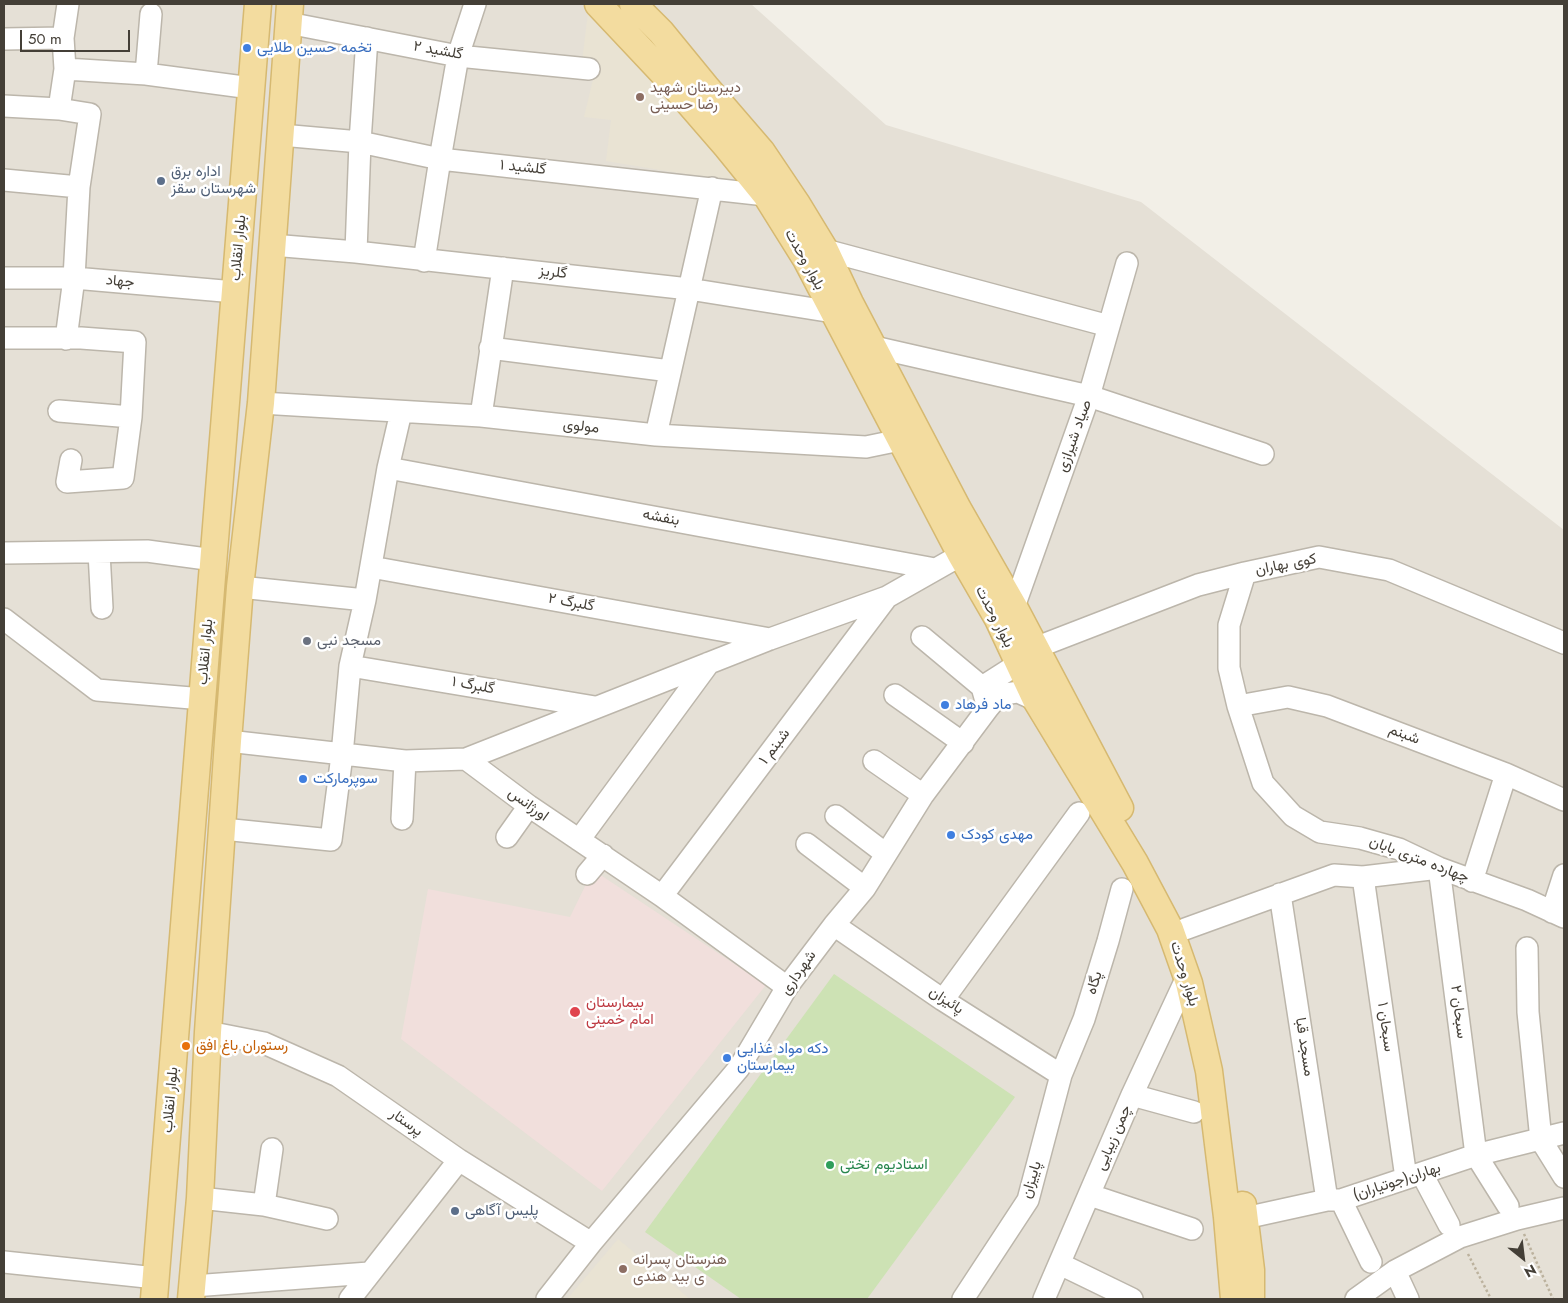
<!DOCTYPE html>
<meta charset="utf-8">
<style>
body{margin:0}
#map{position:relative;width:1568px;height:1303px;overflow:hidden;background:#f2efe7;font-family:Jost,sans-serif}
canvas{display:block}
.frame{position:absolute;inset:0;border:5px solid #443f37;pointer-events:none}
.north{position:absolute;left:1498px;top:1233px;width:50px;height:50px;-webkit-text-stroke:4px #fff;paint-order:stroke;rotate:151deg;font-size:14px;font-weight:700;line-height:20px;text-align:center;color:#443f37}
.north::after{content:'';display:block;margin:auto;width:18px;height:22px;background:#443f37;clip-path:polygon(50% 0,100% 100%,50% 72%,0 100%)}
.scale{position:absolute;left:20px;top:30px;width:110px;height:22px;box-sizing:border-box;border:2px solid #443f37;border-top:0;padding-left:6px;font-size:15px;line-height:18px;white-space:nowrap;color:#443f37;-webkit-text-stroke:4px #fff;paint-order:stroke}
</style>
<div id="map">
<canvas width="1568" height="1303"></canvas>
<div class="frame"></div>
<div class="north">N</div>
<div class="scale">50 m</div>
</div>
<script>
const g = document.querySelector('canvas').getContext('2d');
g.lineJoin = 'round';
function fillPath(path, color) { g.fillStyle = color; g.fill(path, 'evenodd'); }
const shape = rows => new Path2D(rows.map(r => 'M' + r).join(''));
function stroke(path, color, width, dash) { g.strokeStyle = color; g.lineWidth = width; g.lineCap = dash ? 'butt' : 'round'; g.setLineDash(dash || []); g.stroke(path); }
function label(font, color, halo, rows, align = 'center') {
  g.font = font + ' Jost,Vazirmatn,sans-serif'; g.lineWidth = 5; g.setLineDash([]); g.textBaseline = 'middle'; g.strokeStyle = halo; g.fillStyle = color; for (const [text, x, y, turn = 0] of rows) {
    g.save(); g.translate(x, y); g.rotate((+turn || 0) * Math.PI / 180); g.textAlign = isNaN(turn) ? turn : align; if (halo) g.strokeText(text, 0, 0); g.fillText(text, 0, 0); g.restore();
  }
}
fillPath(shape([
 [4,4,751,4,886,125,1141,202,1564,530,1564,1299,4,1299]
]), '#e5e0d6');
fillPath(shape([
 [589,4,764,187,606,161,611,120,584,117,596,67,582,62],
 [618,1239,690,1299,567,1299]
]), '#e9e3d3');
fillPath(shape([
 [593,870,766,985,602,1191,401,1039,428,889,570,917]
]), '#f1dfdc');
fillPath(shape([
 [834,974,1015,1097,867,1299,741,1299,645,1232]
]), '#cde2b4');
const minor = shape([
 [288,23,458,56,589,69],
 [4,39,63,38],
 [65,69,146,74,251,88],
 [146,74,151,14],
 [4,106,59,109,90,114,79,187,74,278,66,339],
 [59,109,65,69,63,38,68,4],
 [281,135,360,142,440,159,766,195],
 [4,180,79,187],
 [272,245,356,252,689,289,833,312],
 [825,250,1109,326],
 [356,252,360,142,367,38],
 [424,261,440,159,458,56,475,4],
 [4,278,74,278,235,292],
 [4,338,81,338,135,342,131,417,123,478,67,482,71,460],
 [874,347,1089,396,1263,454],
 [490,348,670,371],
 [261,403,481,416,656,435,866,447,900,440],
 [59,411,131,417],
 [481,416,503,268],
 [656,435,712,188],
 [388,468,935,569],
 [99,552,102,608],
 [4,553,147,551,214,560],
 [371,567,770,639],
 [1245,573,1229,625,1229,668,1238,706,1263,783,1293,816,1320,832,1360,838,1399,849,1439,868,1527,900,1564,917],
 [240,587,365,600],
 [1014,607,1089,396,1127,263],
 [4,619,97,690,203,699],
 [922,637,982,687],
 [350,666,595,707],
 [895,695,963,743],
 [1238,706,1288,697,1327,706,1506,774,1564,800],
 [988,708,999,695,1018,692,1036,700],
 [228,741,405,761,466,759,529,806,662,896,787,987],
 [466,759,770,639,887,597,961,555],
 [874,761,923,795],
 [836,816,886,854],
 [402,819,405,761],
 [223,829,331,840,342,755,350,666,365,600,388,468,401,412],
 [507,837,529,806],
 [579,840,709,663],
 [807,844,865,888],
 [1439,868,1476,1155,1508,1206],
 [587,874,603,855],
 [1363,877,1406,1178],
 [1472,881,1506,774],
 [1280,894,1327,1200],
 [662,896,887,597],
 [1552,912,1564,875],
 [834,925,943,1000,1061,1075],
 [1185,929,1334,875,1363,877,1439,868],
 [1527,948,1528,1012,1541,1140,1564,1177],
 [943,1000,1079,813],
 [208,1032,264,1043,338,1076,459,1160,591,1243],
 [1132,1095,1194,1112],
 [1422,1174,1449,1225],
 [1090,1195,1192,1229],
 [200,1198,264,1205,327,1219],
 [1341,1200,1371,1262],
 [264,1205,272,1149],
 [1230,1217,1245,1218,1327,1200,1341,1200,1476,1155,1564,1133],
 [4,1262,156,1278],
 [1060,1264,1132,1299],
 [1395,1271,1408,1299],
 [193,1286,369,1273],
 [350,1299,459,1160],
 [547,1299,591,1243,739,1068,787,987,834,925,865,888,923,795,988,708,982,687,1018,664,1035,648,1198,585,1245,573,1319,557,1389,570,1564,643],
 [963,1299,1028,1200,1061,1075,1084,1019,1108,941,1122,889],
 [1044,1299,1132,1095,1187,977],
 [1356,1299,1395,1271,1460,1237,1517,1219,1564,1208]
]);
const major = shape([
 [598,4,662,72,727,147,766,195,806,259,961,555,998,619,1036,700,1135,863,1170,929,1189,983,1209,1071,1227,1217,1234,1299],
 [633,4,661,32,706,87,762,152,797,204,825,250,850,303,958,509,1014,607,1120,808],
 [1243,1205,1251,1270,1251,1299],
 [154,1299,258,4],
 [191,1299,200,1198,208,1032,228,741,240,587,261,403,290,4]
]);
stroke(minor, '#bcb6ab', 24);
stroke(major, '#d6b971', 29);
stroke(shape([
 [1524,1234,1553,1299],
 [1468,1254,1491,1299]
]), '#bcb29e', 2.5, [2.5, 2.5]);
stroke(minor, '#fff', 21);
stroke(major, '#f3dc9f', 26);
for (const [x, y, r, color] of [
 [247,48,5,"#3f7fe0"],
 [640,97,5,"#8d6e63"],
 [161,181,5,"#5c6f8a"],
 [307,641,5,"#6b7280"],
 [945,705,5,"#3f7fe0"],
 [303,779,5,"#3f7fe0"],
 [951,835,5,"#3f7fe0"],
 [575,1012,6,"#e0444e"],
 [186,1046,5,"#e8710a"],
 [727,1058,5,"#3f7fe0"],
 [830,1165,5,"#2e9e5b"],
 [455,1211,5,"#5c6f8a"],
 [623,1269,5,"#8d6e63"]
]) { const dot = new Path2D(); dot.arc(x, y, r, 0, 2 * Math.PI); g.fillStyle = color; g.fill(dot); stroke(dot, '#fff', 2); }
label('15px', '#366cbe', '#fff', [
 ["تخمه حسین طلایی",257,48],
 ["ماد فرهاد",955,705],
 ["سوپرمارکت",313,779],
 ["مهدی کودک",961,835],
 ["دکه مواد غذایی",737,1049],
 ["بیمارستان",737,1066]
], 'left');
label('15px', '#443f37', '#fff', [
 ["گلشید ۲",438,51,10],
 ["گلشید ۱",523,168,6],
 ["بلوار انقلاب",239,248,-85],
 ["بلوار وحدت",804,260,61],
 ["گلریز",553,273,6],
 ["جهاد",120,282,5],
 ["مولوی",581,427,6],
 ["صیاد شیرازی",1075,436,-70],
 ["بنفشه",661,518,11],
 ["کوی بهاران",1286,565,-11],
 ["گلبرگ ۲",571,603,10],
 ["بلوار وحدت",994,617,63],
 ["بلوار انقلاب",206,652,-85],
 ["گلبرگ ۱",473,686,10],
 ["شبنم",1404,735,21],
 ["شبنم ۱",775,747,-53],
 ["اورژانس",528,805,36],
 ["چهارده متری بابان",1419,860,21],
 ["شهرداری",799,973,-55],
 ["بلوار وحدت",1184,974,73],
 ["پگاه",1095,983,-73],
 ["پائیزان",946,1001,33],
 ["سبحان ۲",1458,1012,83],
 ["سبحان ۱",1385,1027,82],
 ["مسجد قبا",1304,1047,81],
 ["بلوار انقلاب",171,1100,-85],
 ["پرستار",406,1123,35],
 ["چمن زیبایی",1114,1138,-67],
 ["پاییزان",1032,1180,-73],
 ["بهاران(جوتیاران)",1397,1182,-18]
]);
label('15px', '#785e54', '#fff', [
 ["دبیرستان شهید",650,88],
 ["رضا حسینی",650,105],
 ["هنرستان پسرانه",633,1260],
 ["ی بید هندی",633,1277]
], 'left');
label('15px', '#4e5e75', '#fff', [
 ["اداره برق",171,172],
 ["شهرستان سقز",171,189],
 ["پلیس آگاهی",465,1211]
], 'left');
label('15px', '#5b616d', '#fff', [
 ["مسجد نبی",317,641]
], 'left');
label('15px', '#be3a42', '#fff', [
 ["بیمارستان",586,1003],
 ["امام خمینی",586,1020]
], 'left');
label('15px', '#c56008', '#fff', [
 ["رستوران باغ افق",196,1046]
], 'left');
label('15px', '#27864d', '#fff', [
 ["استادیوم تختی",840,1165]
], 'left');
</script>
